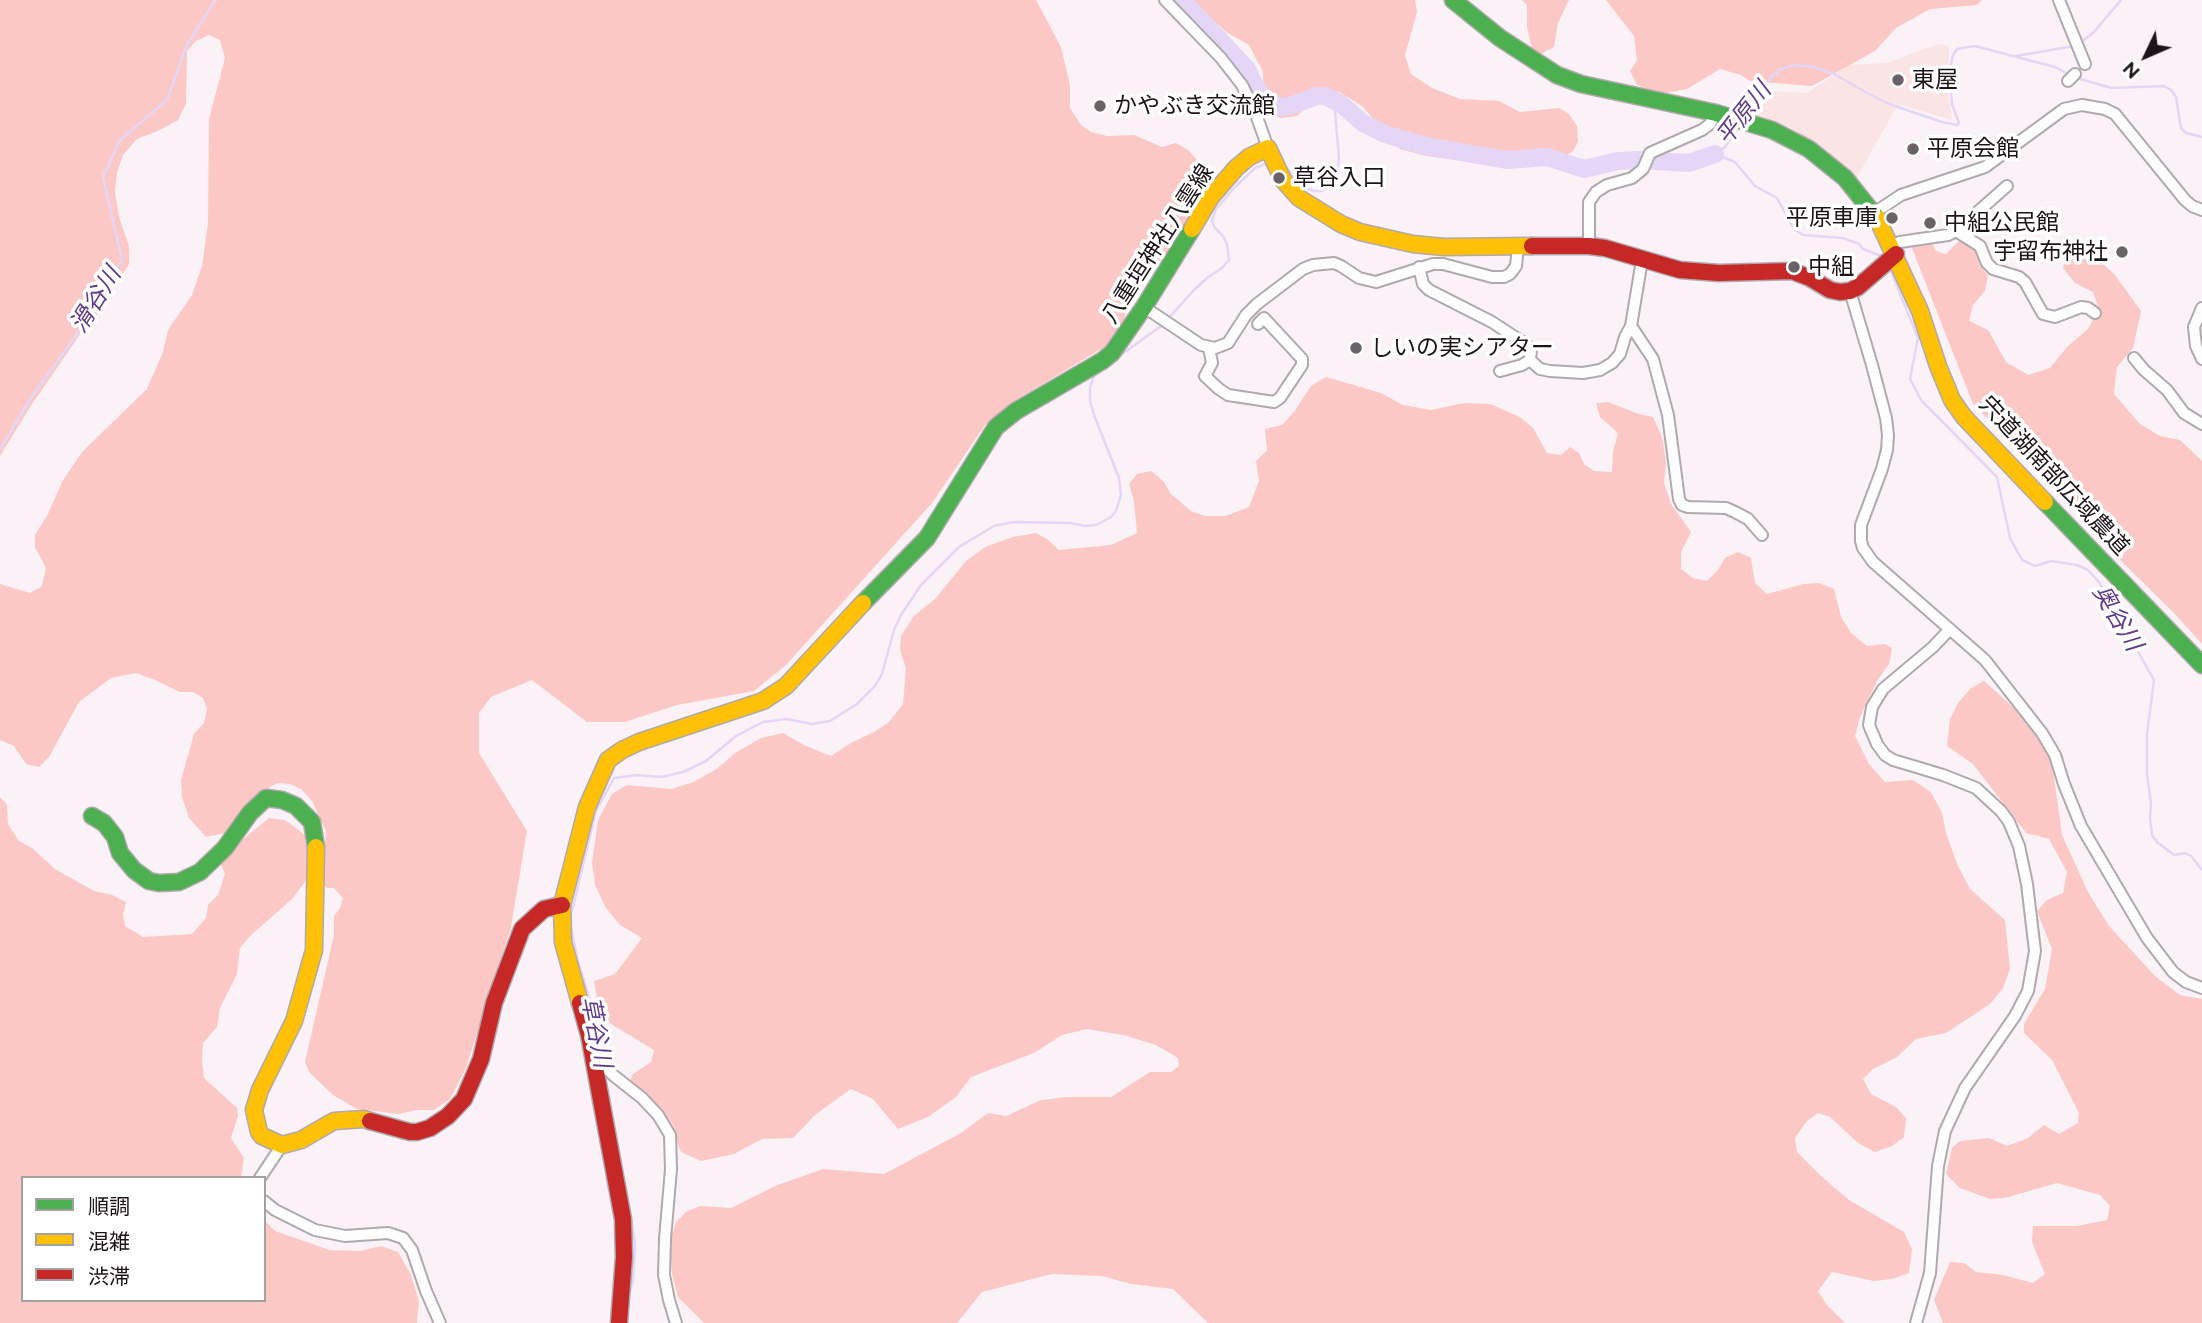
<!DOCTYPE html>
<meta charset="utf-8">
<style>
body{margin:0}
#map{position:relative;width:2202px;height:1323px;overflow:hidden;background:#faf2f6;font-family:Raleway,"Noto Sans JP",sans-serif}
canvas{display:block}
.legend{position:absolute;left:21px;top:1176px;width:245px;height:126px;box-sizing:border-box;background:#fff;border:2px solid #a4a1a3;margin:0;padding:9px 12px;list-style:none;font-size:21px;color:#1c1419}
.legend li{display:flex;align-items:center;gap:14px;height:35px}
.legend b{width:35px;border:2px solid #a4a1a3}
.north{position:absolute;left:2111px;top:21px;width:70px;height:70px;-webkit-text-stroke:5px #fff;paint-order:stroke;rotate:226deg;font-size:19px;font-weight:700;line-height:28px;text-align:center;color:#1c1419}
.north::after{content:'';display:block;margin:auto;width:24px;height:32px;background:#1c1419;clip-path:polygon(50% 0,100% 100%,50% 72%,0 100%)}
</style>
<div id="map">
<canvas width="2202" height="1323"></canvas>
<ul class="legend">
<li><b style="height:9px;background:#4caf50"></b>順調</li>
<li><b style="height:9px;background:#ffc107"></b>混雑</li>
<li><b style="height:9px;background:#c62828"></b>渋滞</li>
</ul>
<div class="north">N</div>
</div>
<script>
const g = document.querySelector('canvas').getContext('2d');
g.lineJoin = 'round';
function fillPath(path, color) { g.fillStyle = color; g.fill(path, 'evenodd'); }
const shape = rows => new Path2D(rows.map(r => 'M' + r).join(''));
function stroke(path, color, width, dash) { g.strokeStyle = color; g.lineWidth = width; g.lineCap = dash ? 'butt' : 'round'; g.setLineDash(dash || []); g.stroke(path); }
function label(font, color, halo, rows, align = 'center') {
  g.font = font + ' Raleway,"Noto Sans JP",sans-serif'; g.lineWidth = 7; g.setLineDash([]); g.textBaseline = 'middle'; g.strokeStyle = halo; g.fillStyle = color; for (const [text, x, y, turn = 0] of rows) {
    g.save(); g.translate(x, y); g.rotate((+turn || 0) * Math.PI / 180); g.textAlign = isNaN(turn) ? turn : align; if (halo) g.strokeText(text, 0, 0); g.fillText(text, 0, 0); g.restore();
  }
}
fillPath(shape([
 [1939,44,1949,46,1948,89,1952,120,1898,104,1855,181,1829,154,1790,127,1754,115,1769,91,1807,93,1849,65,1886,63]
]), '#fbe4e4');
fillPath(shape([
 [0,0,1036,0,1061,47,1070,85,1070,108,1081,125,1091,132,1107,136,1134,135,1162,147,1176,143,1188,150,1206,170,1205,193,1168,252,1142,280,1127,307,1124,320,1106,346,1019,398,985,425,932,503,786,665,754,691,677,705,625,722,587,722,532,680,491,697,479,713,479,753,527,831,511,927,466,1068,450,1099,434,1110,416,1110,399,1114,357,1109,333,1095,309,1072,305,1062,334,935,334,916,340,908,343,898,334,888,327,888,322,884,326,831,312,801,301,789,290,784,278,783,270,787,226,833,206,837,189,818,182,797,181,780,194,734,204,723,207,709,203,698,193,692,180,692,155,680,136,673,111,678,79,702,49,757,39,767,26,764,14,746,0,740,0,584,30,593,42,586,46,568,35,547,35,535,48,514,62,482,82,452,147,389,163,352,168,330,192,295,202,266,208,222,209,119,225,58,220,40,209,35,196,41,187,51,186,104,178,120,158,131,137,139,123,155,117,173,115,192,119,217,129,246,129,264,95,319,83,330,30,407,0,456],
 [1191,0,1415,0,1417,12,1405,55,1411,74,1432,88,1460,99,1499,101,1520,112,1559,108,1569,114,1577,126,1578,142,1573,151,1564,157,1533,151,1465,161,1426,156,1400,149,1362,106,1339,92,1323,91,1311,104,1297,116,1281,118,1263,110,1263,72,1249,45,1226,32],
 [1522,0,1569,0,1558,23,1554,47,1539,55,1532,50,1527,27,1527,5],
 [1606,0,1982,0,1977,5,1930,9,1896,28,1875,51,1812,86,1750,81,1741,75,1720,69,1687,89,1660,94,1637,85,1630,71,1637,60,1634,36],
 [1966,234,1978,244,1977,255,1980,266,1988,275,1985,291,1973,305,1969,321,1988,330,2006,362,2028,375,2050,368,2067,347,2088,329,2099,309,2093,292,2075,283,2063,268,2065,259,2087,244,2098,252,2102,263,2115,275,2141,311,2133,348,2117,367,2114,394,2140,424,2160,436,2180,440,2202,461,2202,644,2173,612,2115,555,2061,492,1973,404,1910,243,1930,239,1936,251,1946,254],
 [1326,377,1381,393,1403,405,1431,410,1464,403,1490,404,1520,417,1533,428,1547,453,1561,455,1570,447,1579,453,1584,464,1594,471,1612,472,1613,451,1618,433,1600,417,1596,403,1608,402,1639,414,1653,417,1662,437,1666,462,1664,483,1671,504,1691,532,1681,552,1681,569,1693,578,1707,581,1718,570,1725,558,1738,552,1751,558,1755,583,1767,594,1803,584,1819,583,1834,589,1841,617,1851,633,1867,646,1885,644,1892,648,1889,664,1877,681,1860,717,1855,736,1869,764,1885,782,1913,780,1931,792,1942,813,1946,833,1958,866,1970,889,2005,920,2010,969,2003,988,1990,1004,1946,1033,1916,1039,1897,1057,1873,1069,1863,1079,1871,1094,1896,1107,1906,1118,1904,1137,1892,1146,1875,1152,1858,1143,1830,1117,1818,1113,1806,1122,1795,1138,1797,1152,1821,1176,1849,1200,1904,1232,1912,1249,1909,1273,1892,1279,1874,1281,1832,1272,1818,1291,1827,1305,1845,1323,1208,1323,1173,1289,1131,1284,1102,1276,1052,1274,982,1292,957,1323,704,1323,678,1297,672,1274,670,1241,676,1222,687,1211,701,1206,731,1208,775,1186,823,1169,884,1174,961,1133,988,1113,1006,1116,1041,1100,1066,1097,1111,1097,1150,1072,1171,1072,1179,1066,1178,1058,1156,1045,1123,1035,1087,1029,1062,1035,1034,1053,971,1077,956,1097,928,1117,898,1129,873,1099,851,1089,815,1115,793,1138,762,1139,734,1154,701,1161,681,1152,675,1138,674,1126,647,1094,630,1081,633,1074,651,1062,654,1050,611,1024,599,1010,594,981,615,974,642,938,620,925,606,908,595,885,592,863,598,820,612,794,627,785,671,789,694,782,718,768,735,753,761,738,783,733,804,745,831,756,851,743,874,732,889,722,903,704,906,668,900,650,901,636,914,616,935,599,966,561,985,547,1013,537,1036,533,1047,539,1059,550,1111,545,1137,533,1134,501,1129,484,1137,474,1151,471,1164,482,1171,494,1191,511,1205,516,1226,516,1249,507,1259,481,1256,461,1267,450,1265,429,1282,425,1294,412,1311,386],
 [1984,681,2014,708,2051,756,2062,835,2088,892,2109,926,2155,976,2180,995,2202,999,2202,1323,1943,1323,1934,1300,1950,1262,1964,1263,1976,1272,2003,1275,2033,1283,2045,1274,2032,1242,2033,1226,2077,1226,2107,1220,2110,1206,2100,1195,2057,1183,2005,1198,1990,1199,1960,1188,1946,1174,1952,1148,1960,1141,1989,1138,2007,1146,2028,1138,2044,1125,2059,1134,2078,1123,2079,1113,2052,1060,2024,1033,2024,1024,2045,989,2052,949,2037,911,2047,900,2063,893,2067,872,2049,839,2026,833,1973,764,1947,746,1950,719,1958,703,1971,688],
 [0,797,7,805,8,824,19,841,32,848,55,869,94,891,112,895,126,902,123,914,125,926,143,937,192,934,206,918,208,905,218,895,225,874,219,859,269,818,285,820,300,831,310,840,312,852,307,879,293,898,250,936,240,948,237,974,220,1008,217,1027,203,1043,202,1061,204,1078,237,1108,238,1116,231,1138,244,1158,241,1178,23,1178,23,1300,264,1300,264,1220,275,1231,330,1250,360,1251,381,1246,398,1252,411,1275,419,1301,417,1323,0,1323]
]), '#fcc8c6');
stroke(shape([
 [2080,43,2094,32,2121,0],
 [2016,56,2074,46],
 [2076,78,2112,88,2164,86,2171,90,2176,97,2181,128,2186,133,2202,137],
 [1747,115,1770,78,1781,69,1796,65,1814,67,1834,74,1869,94,1889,104,1942,122,1957,125,1959,123,1952,104,1949,72,1953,55,1957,49,1975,46,1986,49,2055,67,2070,75],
 [1715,154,1725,147,1739,126],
 [1715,154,1735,162,1755,186,1777,198,1794,229,1803,235,1843,238,1859,244,1863,249,1884,257],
 [1282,164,1308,189,1315,191,1322,191,1331,185,1337,175,1339,158,1334,100],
 [1890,269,1918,338,1910,379,1921,400,1997,477,2010,538,2022,560,2035,566,2051,561,2077,565,2088,570,2099,582,2154,680,2147,734,2147,774,2151,803,2150,819,2152,835,2157,842,2174,855,2185,853,2191,856,2202,870],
 [1168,319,1193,291,1207,278,1222,268,1229,260,1227,245,1223,236,1214,227,1212,220,1216,209,1235,187,1255,168,1268,163],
 [1118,357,1164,324],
 [0,449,32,396,78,333,122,260,103,177,120,140,167,100,186,47,215,0],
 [603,1060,600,1032,578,961,571,928,571,915,596,811,614,778,637,775,662,777,683,772,706,761,736,736,763,722,787,719,812,724,830,721,857,704,875,686,882,674,894,630,901,615,921,585,959,547,994,526,1013,522,1070,523,1085,526,1096,525,1111,517,1116,511,1121,495,1119,478,1094,415,1090,401,1090,388,1093,378,1098,371],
 [626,1191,630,1212],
 [630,1291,633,1281,635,1244,631,1218]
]), '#e4d6f6', 2.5);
stroke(shape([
 [1182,0,1247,69,1255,86,1264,98,1278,107,1290,106,1317,96,1325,96,1341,104,1363,123,1385,134,1401,139,1430,147,1495,158,1508,160,1547,157,1584,169,1618,161,1640,160,1689,163,1715,154]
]), '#e4d6f6', 18);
const street = shape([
 [1165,0,1221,58,1242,85,1254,109,1268,148],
 [2059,0,2085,64],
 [2068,81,2075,74],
 [1874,213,1901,195,1985,167,2064,109,2082,105,2105,109,2115,114,2185,200,2192,206,2202,210],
 [1956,231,1980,246,1987,263,1993,269,2019,277,2025,282,2043,314,2055,317,2081,307,2088,308,2095,313],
 [1891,245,1900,242,1948,235,1956,231,2007,186],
 [1589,246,1589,202,1596,192,1607,185,1632,178,1643,169,1650,153,1702,130,1710,124,1716,113],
 [1642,260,1631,326,1653,359,1668,415,1679,499,1682,505,1688,507,1726,508,1735,512,1748,519,1762,535],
 [1419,267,1423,284,1429,290,1492,322,1527,345,1531,350,1530,360,1522,365,1500,371],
 [1850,291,1872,365,1886,418,1888,435,1887,450,1882,469,1861,525,1861,541,1863,548,1873,562,1985,660,2042,733,2055,755,2064,784,2081,826,2147,938,2173,972,2186,982,2202,988],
 [1144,307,1201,345,1215,348,1228,343,1246,315,1257,304,1303,269,1313,265,1334,263,1341,266,1359,278,1376,282,1433,264,1443,264,1492,277,1504,277,1510,274,1516,266,1518,246],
 [2202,308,2194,327,2196,346,2202,359],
 [1209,348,1212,363,1205,376,1219,389,1228,395,1274,402,1280,398,1302,365,1302,359,1264,318,1258,324],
 [2134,358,2144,370,2167,390,2184,413,2202,424],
 [1530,360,1540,369,1550,371,1583,373,1600,370,1612,363,1620,354,1625,337,1631,326],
 [594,1056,613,1075,642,1098,658,1115,670,1135,671,1169,665,1239,664,1275,669,1300,676,1323],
 [260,1178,282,1145],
 [264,1201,275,1210,315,1230,345,1236,388,1233,403,1238,412,1250,426,1291,440,1323],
 [1916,1323,1930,1273,1938,1166,1945,1131,1965,1088,2015,1016,2028,991,2035,951,2027,884,2019,846,2009,822,2001,811,1976,788,1943,775,1893,760,1885,755,1877,744,1869,725,1872,707,1883,689,1933,647,1950,629]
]);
const fast = shape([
 [1453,0,1500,38,1557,75,1581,84,1716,113,1772,130,1809,149,1845,178,1877,218],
 [2045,502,2202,665],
 [863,603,927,538,996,427,1016,411,1102,361,1112,353,1144,307,1192,229],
 [92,816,104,823,115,837,120,853,134,870,149,881,159,883,179,882,200,872,225,848,250,813,266,798,282,800,296,806,312,822,316,847]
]);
const slow = shape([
 [1877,218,1920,311,1938,366,1952,400,1964,417,2045,502],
 [1192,229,1211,197,1236,168,1249,157,1268,148,1283,180,1299,198,1341,224,1360,232,1413,244,1444,247,1532,246],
 [316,847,314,950,294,1021,260,1090,254,1110,259,1132,262,1136,282,1145,301,1140,334,1121,364,1119,370,1121],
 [580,1003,563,942,562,905,587,807,608,760,622,750,639,742,763,701,786,686,863,603]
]);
const jam = shape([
 [1532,246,1589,246,1605,248,1680,270,1719,273,1792,271,1810,278,1830,290,1840,292,1850,291,1858,287,1896,254],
 [580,1003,589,1035,623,1219,624,1257,619,1323],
 [370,1121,410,1132,417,1132,430,1128,448,1116,464,1099,481,1059,494,1003,522,929,544,909,562,905]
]);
stroke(street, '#b0a9ad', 14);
stroke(fast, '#b0a9ad', 19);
stroke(slow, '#b0a9ad', 19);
stroke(jam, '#b0a9ad', 19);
stroke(street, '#fefdfe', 10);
stroke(fast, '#4caf50', 16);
stroke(slow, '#ffc107', 16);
stroke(jam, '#c62828', 16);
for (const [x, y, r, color] of [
 [1898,80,7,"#6a6266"],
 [1100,106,7,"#6a6266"],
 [1913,149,7,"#6a6266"],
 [1279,178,7,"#6a6266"],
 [1892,218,7,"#6a6266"],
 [1930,223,7,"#6a6266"],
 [2122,252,7,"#6a6266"],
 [1794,267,7,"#6a6266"],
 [1356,348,7,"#6a6266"]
]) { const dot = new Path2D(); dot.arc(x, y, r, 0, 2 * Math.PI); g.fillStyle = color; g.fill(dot); stroke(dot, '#fff', 2.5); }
label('23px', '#1c1419', '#fff', [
 ["東屋",1912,80],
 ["かやぶき交流館",1114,106],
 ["平原会館",1927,149],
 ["草谷入口",1293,178],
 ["平原車庫",1878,218,"right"],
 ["中組公民館",1944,223],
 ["宇留布神社",2108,252,"right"],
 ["中組",1808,267],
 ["しいの実シアター",1370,348]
], 'left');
label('23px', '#1c1419', '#fff', [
 ["八重垣神社八雲線",1158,244,-57],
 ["宍道湖南部広域農道",2054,476,47]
]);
label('italic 24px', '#613b8e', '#fff', [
 ["平原川",1744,114,-52],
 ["滑谷川",96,300,-58],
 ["奥谷川",2117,618,59],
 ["草谷川",596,1032,79]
]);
</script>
